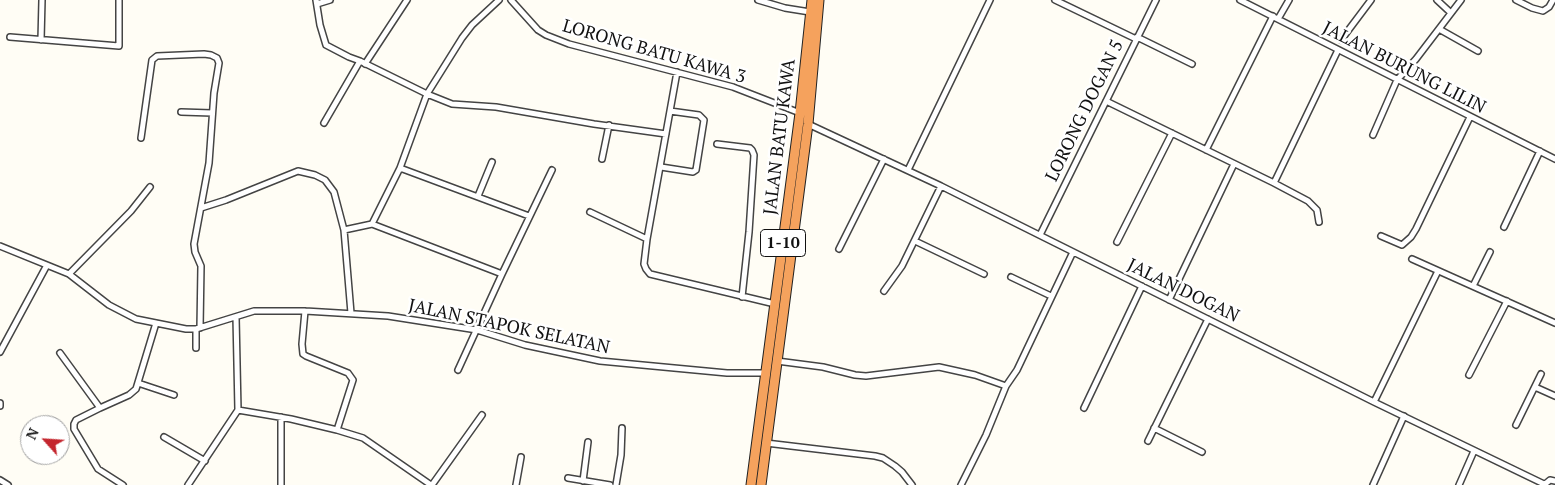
<!DOCTYPE html>
<style>
body{margin:0}
#map{position:relative;width:1555px;height:485px;overflow:hidden;background:#fffdf5;font-family:"PT Serif",serif}
canvas{display:block}
.north{position:absolute;left:20px;top:415px;width:50px;height:50px;box-sizing:border-box;background:#fff;border:1px solid #a0a0a0;border-radius:50%;rotate:296deg;font-size:14px;font-weight:700;line-height:20px;text-align:center;color:#111}
.north::after{content:'';display:block;margin:auto;width:18px;height:22px;background:#c4262e;clip-path:polygon(50% 0,100% 100%,50% 72%,0 100%)}
</style>
<div id="map">
<canvas width="1555" height="485"></canvas>
<div class="north">N</div>
</div>
<script>
const g = document.querySelector('canvas').getContext('2d');
g.lineJoin = 'round';
const shape = rows => new Path2D(rows.map(r => 'M' + r).join(''));
function stroke(path, color, width, dash) { g.strokeStyle = color; g.lineWidth = width; g.lineCap = dash ? 'butt' : 'round'; g.setLineDash(dash || []); g.stroke(path); }
function label(font, color, halo, rows, align = 'center') {
  g.font = font + ' "PT Serif",serif'; g.lineWidth = 5; g.setLineDash([]); g.textBaseline = 'middle'; g.strokeStyle = halo; g.fillStyle = color; for (const [text, x, y, turn = 0] of rows) {
    g.save(); g.translate(x, y); g.rotate((+turn || 0) * Math.PI / 180); g.textAlign = isNaN(turn) ? turn : align; if (halo) g.strokeText(text, 0, 0); g.fillText(text, 0, 0); g.restore();
  }
}
const street = shape([
 [316,0,320,25,326,45,349,57,360,61,427,94,452,104,496,107,594,124,666,134],
 [511,0,538,30,546,35,569,44,733,87,800,113],
 [758,0,785,8,810,12],
 [1055,0,1136,39],
 [1240,0,1555,159],
 [1437,0,1451,13],
 [1516,0,1532,8,1543,11,1549,7,1553,0],
 [317,4,330,0],
 [1278,19,1289,0],
 [1439,29,1478,51],
 [10,37,119,46,119,0],
 [1137,37,1192,64],
 [41,40,42,0],
 [1341,40,1371,0],
 [365,64,407,0],
 [677,72,647,239,644,264,646,269,650,274,775,304],
 [1106,101,1274,183,1308,201,1317,210,1319,222],
 [181,112,212,113],
 [324,123,360,61],
 [808,124,941,186,1374,402,1544,484],
 [1373,135,1397,80,1416,59,1461,0],
 [141,138,152,60,157,56,204,54,211,55,217,58,219,63,214,93,209,163,194,244,195,252,201,266,200,328],
 [717,144,750,148,752,150,754,155,749,232,742,297],
 [1206,150,1273,16],
 [602,159,609,125],
 [661,167,693,172,696,170,704,120,699,115,670,111],
 [400,168,529,216],
 [908,170,990,0],
 [1274,183,1338,50],
 [478,196,492,162],
 [201,208,226,200,298,171,315,175,325,180,334,192,344,230,351,313],
 [590,212,647,239],
 [372,224,502,274],
 [1504,227,1540,151],
 [344,230,372,224,400,168,427,94,462,38,472,25,499,0],
 [1040,235,1156,0],
 [1381,236,1402,245,1411,237,1416,229,1470,117],
 [915,241,984,274],
 [1117,242,1172,133],
 [0,246,69,274,109,305,136,319,186,329,196,329,254,311,305,311,388,316,477,330,525,345,600,361,727,373,765,373],
 [839,249,884,159],
 [1412,259,1555,323],
 [69,274,131,211,150,187],
 [1011,277,1051,296],
 [1473,286,1490,252],
 [884,291,902,266,941,186],
 [1169,300,1234,164],
 [305,311,302,344,303,354,306,356,348,373,353,380,337,430],
 [236,317,238,410],
 [196,329,196,348],
 [0,352,47,265],
 [60,353,100,408,129,395,136,389,156,323],
 [777,361,823,367,855,375,866,376,939,367,975,375,1006,386,1017,370,1073,252],
 [458,370,502,274,552,170],
 [1469,375,1507,301],
 [138,383,174,395],
 [1535,387,1555,396],
 [1374,402,1438,271],
 [0,403,0,406],
 [100,408,76,420,74,424,74,429,98,469,123,485],
 [1084,408,1142,286],
 [238,410,291,419,337,430,363,438,431,485],
 [1516,425,1541,374],
 [1154,428,1202,452],
 [164,437,205,461],
 [1148,441,1208,319],
 [766,443,875,456,883,458,895,466,902,472,912,485],
 [568,478,610,485],
 [0,480,8,485],
 [583,481,588,442],
 [188,485,238,410],
 [281,485,281,417],
 [432,485,482,415],
 [516,485,521,457],
 [616,485,621,455,622,428],
 [961,485,986,435,1006,386],
 [1373,485,1404,416],
 [1459,485,1474,451],
 [1544,485,1550,480,1555,481]
]);
const highway = shape([
 [751,485,800,113,812,0],
 [761,485,808,124,819,0]
]);
stroke(street, '#444', 8);
stroke(highway, '#222', 11);
stroke(street, '#fff', 5);
stroke(highway, '#f5a25d', 9);
for (const [x, y, w] of [
 [783,243,45]
]) { const box = new Path2D(); box.roundRect(x - w / 2, y - 13.5, w, 27, 4); g.fillStyle = '#fff'; g.fill(box); stroke(box, '#111', 1); }
label('bold 16px', '#111', null, [
 ["1-10",783,243]
]);
label('18px', '#111', '#fff', [
 ["LORONG BATU KAWA 3",654,52,16],
 ["JALAN BURUNG LILIN",1404,68,27],
 ["LORONG DOGAN 5",1085,111,-64],
 ["JALAN BATU KAWA",780,137,-83],
 ["JALAN DOGAN",1183,291,26],
 ["JALAN STAPOK SELATAN",509,327,12]
]);
</script>
